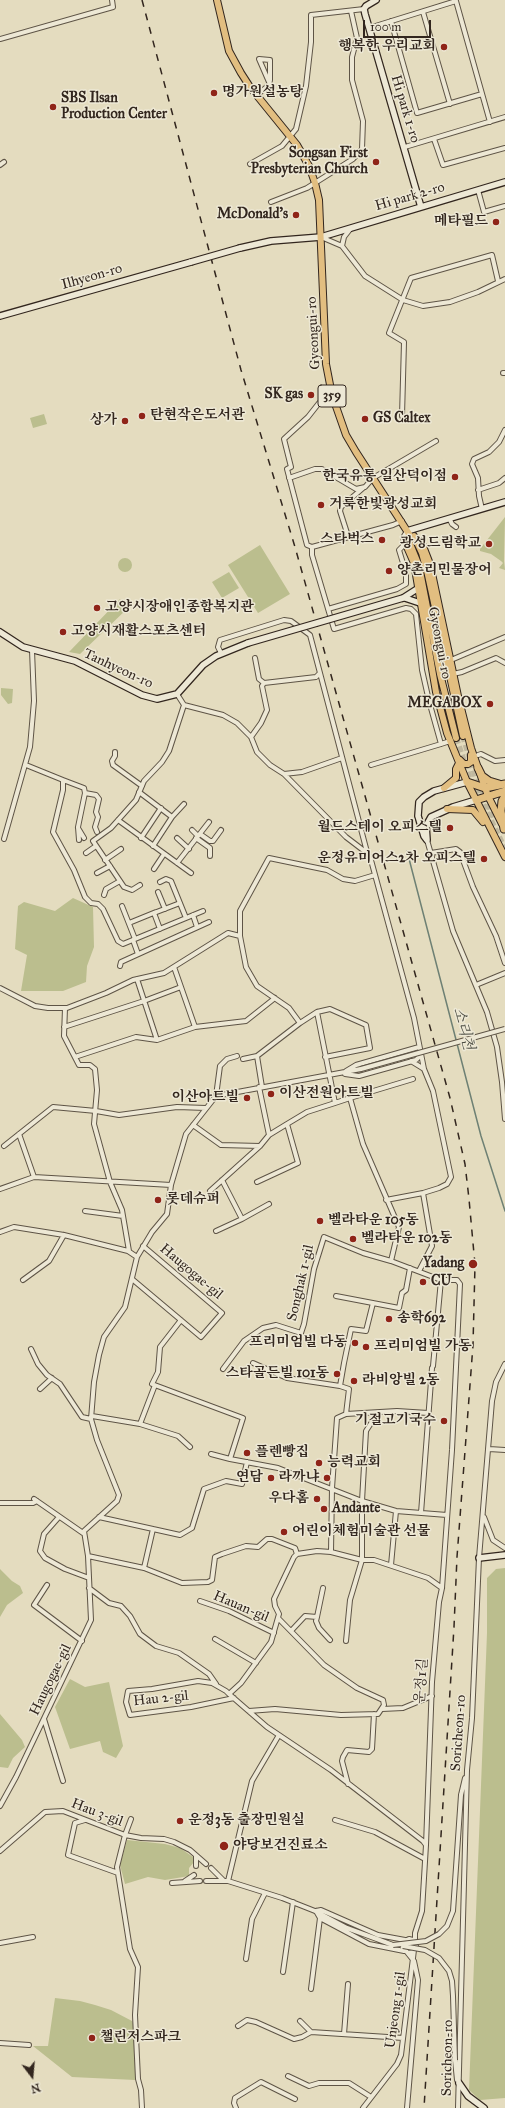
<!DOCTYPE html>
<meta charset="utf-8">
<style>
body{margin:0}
#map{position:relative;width:505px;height:2108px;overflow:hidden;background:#e4dcbf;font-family:"IM FELL Great Primer",serif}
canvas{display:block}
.north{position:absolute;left:12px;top:2056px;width:40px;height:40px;-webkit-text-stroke:3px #ede8d5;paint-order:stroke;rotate:164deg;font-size:11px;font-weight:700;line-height:16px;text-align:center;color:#32261e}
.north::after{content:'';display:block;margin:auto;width:14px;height:18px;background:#32261e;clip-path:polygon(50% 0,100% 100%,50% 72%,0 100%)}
.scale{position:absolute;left:363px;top:20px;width:68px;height:18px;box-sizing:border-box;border:2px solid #32261e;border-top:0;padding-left:5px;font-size:12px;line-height:14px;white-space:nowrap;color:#32261e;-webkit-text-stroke:3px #ede8d5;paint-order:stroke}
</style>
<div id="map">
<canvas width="505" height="2108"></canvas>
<div class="north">N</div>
<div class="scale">100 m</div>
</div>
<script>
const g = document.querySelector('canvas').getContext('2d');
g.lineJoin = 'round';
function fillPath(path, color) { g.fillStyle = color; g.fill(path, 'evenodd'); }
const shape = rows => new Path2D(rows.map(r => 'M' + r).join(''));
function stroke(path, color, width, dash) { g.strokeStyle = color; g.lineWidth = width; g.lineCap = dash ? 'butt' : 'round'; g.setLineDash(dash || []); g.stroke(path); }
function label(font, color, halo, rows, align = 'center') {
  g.font = font + ' "IM FELL Great Primer","Noto Serif KR",serif'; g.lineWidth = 3; g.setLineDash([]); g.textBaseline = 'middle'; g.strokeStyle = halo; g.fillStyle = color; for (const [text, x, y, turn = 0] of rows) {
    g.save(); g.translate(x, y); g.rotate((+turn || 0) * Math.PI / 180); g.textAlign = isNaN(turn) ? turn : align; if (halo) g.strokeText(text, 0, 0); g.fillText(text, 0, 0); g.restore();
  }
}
fillPath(shape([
 [44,414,47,424,33,428,30,418],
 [505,517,504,561,505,570,499,568,503,563,501,561,491,554,480,551,480,549],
 [260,545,290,594,258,613,228,565],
 '118 565a7 7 0 1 1 14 0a7 7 0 1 1-14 0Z',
 [229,572,239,588,222,598,212,582],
 [120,599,128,608,80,654,69,652],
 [1,688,13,689,12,703,8,704,1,695],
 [73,898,93,907,94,947,87,966,86,982,63,991,21,991,27,955,15,949,18,906,24,902,55,911],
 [505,1568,505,2098,480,2100,469,2090,487,1633,487,1578,496,1569],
 [0,1569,12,1581,20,1586,23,1593,7,1605,0,1617],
 [70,1679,85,1687,109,1682,123,1746,116,1758,103,1752,100,1741,70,1749,55,1707],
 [0,1714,22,1740,25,1747,13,1758,8,1768,0,1767],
 [127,1840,165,1844,180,1848,193,1857,194,1862,189,1868,189,1876,165,1880,148,1877,125,1884,120,1865],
 [55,1998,80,2001,95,2005,111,2010,132,2021,135,2030,135,2080,72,2077,33,2046,48,2046]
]), '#bbbe8e');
stroke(shape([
 [407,851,481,1136,505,1211]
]), '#6e8074', 1.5);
stroke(shape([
 [463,736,476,778,494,817],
 [456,738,469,776,505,849]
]), '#c0b89f', 6, [6, 3]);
const street = shape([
 [423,12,450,104],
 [391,21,417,113,482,94],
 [369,28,456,1,490,122],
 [0,39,113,7,112,0],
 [257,95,269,85,270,80,270,60,259,59,269,82],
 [434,139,443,165,505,148],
 [405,147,505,117],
 [250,164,282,146,296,129,306,86,311,42,311,15,364,9],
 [0,165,4,162],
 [478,190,484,212,505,206],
 [271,202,307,188,353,159,362,149,363,121,352,80,352,57,357,38,351,11],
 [321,237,342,246,365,276,403,300,423,306,450,302,478,292,505,279],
 [342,246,344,237,351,228],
 [503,373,505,373],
 [332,395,319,403,308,417,284,439,291,467,287,469,307,545,312,547,393,525,402,521],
 [402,416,404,342,389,333,411,278,492,255,498,281],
 [289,478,315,469,322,469,356,489,365,487,373,478,436,441],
 [478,490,499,483,505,478],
 [482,509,479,496,478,478,472,464,474,459,489,452,499,442,505,430],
 [449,518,452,524,456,527],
 [348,536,340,511,341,507,363,488],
 [312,547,312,555,334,629,406,608,411,609,416,614,422,670,429,701,441,744,450,741],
 [328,609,397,589,406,584,406,573,399,550,403,546,404,536,407,531],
 [221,653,218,647,220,640,284,620,291,621,310,635,320,673,316,677,264,683,262,686,267,710,261,723,251,737],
 [255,658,259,679,264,683],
 [451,660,505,637],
 [320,673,367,852],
 [453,674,462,672,496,658,505,663],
 [184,705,223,715,237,723,251,737,257,752,270,765,284,774,346,837,367,853,371,860,414,1018,424,1069,411,1061],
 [115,752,115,756,112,761,113,765,142,786],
 [478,755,481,754,495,761,505,760],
 [26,765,63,780,63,790,53,832,74,870,85,897,91,903,98,904,103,909,118,941,123,944,203,911],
 [371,765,441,744],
 [284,774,302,772,342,758],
 [63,780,84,788,85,793,78,827,79,840],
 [139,792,172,817,153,846],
 [85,793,96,795,99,799,96,812,98,817,95,827,97,832],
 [172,817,184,804],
 [118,820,191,873],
 [78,828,84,838],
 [192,830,198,836],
 [200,834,210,841,213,841,221,830],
 [141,838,161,808],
 [177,838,189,849],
 [196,838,210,848,210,856],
 [4,839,30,747,34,701,32,650],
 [427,840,453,931,487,1012,497,1047,502,1082,505,1119],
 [86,853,96,846],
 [431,853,456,849,460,852,473,887,496,936,505,963],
 [105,860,121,849],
 [177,863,209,822],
 [154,869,164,854],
 [97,873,110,866],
 [160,882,166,879,171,881,186,918],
 [140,885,132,890,124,887,93,841,111,828,136,800,144,781,162,762,169,751,184,705,177,694],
 [158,892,165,909],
 [104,895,106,889,120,881],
 [122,906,135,939],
 [193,915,197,927],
 [129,923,156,912],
 [160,929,154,913,180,903],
 [133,940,138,954],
 [120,966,121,962,209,922],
 [174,967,195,1027],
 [137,979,157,1040],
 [476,985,505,973],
 [0,988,35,1006,48,1008,67,1008,106,993,133,980,164,973,228,933,240,936],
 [65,1008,64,1036,79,1065,90,1065,95,1069,97,1090,94,1124,110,1182,122,1210,129,1251],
 [317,1012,330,1009,366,1025,370,1048,325,1057],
 [300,1023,289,1008,257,986,246,967,240,936,240,911,269,858,327,870,343,879,355,881,375,875],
 [64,1027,144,1001,181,987],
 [75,1057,136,1037,157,1040,195,1027,246,1021,275,998],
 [243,1059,257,1056],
 [346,1071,356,1065,419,1047],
 [345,1074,359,1076,416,1060,421,1055],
 [259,1087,269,1135],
 [262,1087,257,1056,300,1023,317,1012,335,1103,350,1098,363,1144,399,1227,391,1261,441,1280,457,1280,460,1284,452,1450,442,1588,439,1602,432,1682,426,1845],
 [216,1096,220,1066,227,1059,237,1056],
 [350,1098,413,1079],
 [287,1124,307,1112,335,1103],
 [193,1125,221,1145,260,1146],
 [19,1134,34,1177],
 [4,1146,53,1107,96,1111,119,1115,177,1107,206,1108],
 [222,1180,242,1219,269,1204],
 [0,1189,34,1177,171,1185],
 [210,1191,260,1146,269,1135,287,1124,298,1163,257,1182],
 [386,1200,423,1193,439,1188,447,1184,451,1177,433,1091,424,1069],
 [85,1211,123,1216],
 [216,1231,242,1219],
 [0,1232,14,1227,64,1235,128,1251,137,1257],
 [419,1271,432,1246,423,1193],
 [132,1279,201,1337,222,1313,143,1246],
 [23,1280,49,1261,64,1235],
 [336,1296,399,1308,402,1293,406,1290,410,1268],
 [181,1320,160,1347,158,1372,152,1384,243,1418,230,1459,211,1454],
 [31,1349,38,1364,47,1375,60,1384,82,1417,91,1419],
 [253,1363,287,1378,340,1386],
 [433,1366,441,1280],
 [223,1369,244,1341,263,1328,276,1325,301,1333,304,1324,314,1269,324,1237,363,1253,391,1261],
 [40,1389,52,1378],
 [346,1414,397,1411,428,1413],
 [92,1416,140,1424,155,1385],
 [140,1424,178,1436,190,1447],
 [489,1449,505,1450],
 [230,1459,278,1468,362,1501,396,1511,447,1515],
 [34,1499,83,1533],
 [0,1503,33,1503,37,1501],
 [421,1513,432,1368],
 [59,1517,44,1534,40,1551,45,1558,65,1569,89,1578],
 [99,1517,180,1535,192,1528,204,1489,226,1481,242,1484,247,1462],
 [484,1517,493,1540,505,1548],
 [331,1552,332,1488,337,1418,346,1414,349,1389,340,1386,344,1363,351,1329,366,1331,373,1303],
 [297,1554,317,1551,331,1552,362,1560,374,1560,428,1578,442,1588],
 [88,1556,144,1568,153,1529],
 [391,1565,396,1511],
 [144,1568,182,1583,208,1582,212,1580,215,1557,222,1554,246,1546,258,1547,267,1539,272,1539,295,1548,297,1554,294,1557,274,1599,275,1606,279,1614,271,1642,241,1683,229,1694],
 [47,1585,34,1605,82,1641],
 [89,1588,109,1603,121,1606,130,1616,140,1634,156,1646,179,1653,209,1674,216,1684],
 [200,1601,229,1611,274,1633],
 [317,1617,316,1621,319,1628,330,1640],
 [291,1631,305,1616,317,1617,323,1588],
 [215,1639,256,1663],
 [346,1641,350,1600,362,1560,362,1501,366,1431,375,1417,375,1413],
 [234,1698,191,1707,130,1715,126,1702,128,1691,152,1689,198,1681,212,1683,226,1691,229,1694,267,1727,331,1770,423,1841,426,1845,422,1911,415,1933,415,1942],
 [382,1709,403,1708,432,1696],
 [249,1711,275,1709,341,1715,378,1714,384,1705,383,1700,357,1688,324,1665,278,1618],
 [44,1719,63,1781],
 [348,1784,342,1761,343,1757,347,1750,369,1752,372,1749,374,1714],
 [461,1795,465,1778],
 [0,1806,16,1777,91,1620,88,1556,84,1531,117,1501,119,1495,97,1440,91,1419,94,1382,99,1355,104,1337,125,1307,137,1257,152,1232,167,1214,171,1185,186,1134,216,1096,361,1069],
 [131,1819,125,1835,117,1867,130,1949,138,1967,135,2015,138,2079,141,2090,142,2108],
 [85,1820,75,1823,68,1855,118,1873],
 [335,1820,375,1832,425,1859],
 [0,1851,45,1812,63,1811,125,1835,141,1838,164,1839,174,1842,190,1850,206,1864],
 [196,1866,196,1856],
 [211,1868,223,1880],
 [185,1881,194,1875],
 [206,1881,228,1881,282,1898,315,1911,347,1928,393,1945],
 [228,1881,252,1781,279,1735],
 [172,1883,200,1881],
 [316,1911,320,1918,369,1944,404,1951],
 [316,1911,321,1910,378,1935,405,1940],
 [0,1943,33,1937],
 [246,1959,252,1919,265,1893],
 [283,1972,293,1902],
 [311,1989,320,1918],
 [238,2026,247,2020,256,2022,294,2039,302,2037,311,2032,300,2021],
 [311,2032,403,2038],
 [344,2034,348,1984],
 [0,2043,29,2045],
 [455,2060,457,2080],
 [288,2076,309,2086,319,2083,349,2083,371,2097],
 [236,2108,234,2103,235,2098,261,2082,295,2099],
 [363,2108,397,2064,401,2055,414,1950],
 [407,2108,418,1980,414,1961,402,1946,403,1942,409,1939,413,1940,416,1946,413,1952,408,1953],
 [458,2108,467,1770,472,1718,479,1558,492,1401,496,1382,505,1364]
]);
const secondary = shape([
 [376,0,366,6,364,9,365,14,421,207],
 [240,248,271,241,321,237,505,182],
 [0,316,191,262],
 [407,531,505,502],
 [403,598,417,589],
 [405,598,420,603],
 [0,632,23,647,75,661,142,695,157,699,177,694,203,665,216,656,248,643],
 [467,782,434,791,424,797,419,802,418,816,424,836,427,840,426,826,431,817,453,807,476,800],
 [479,1558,505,1555],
 [459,2083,468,2096,484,2108]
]);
const primary = shape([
 [217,0,229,51,241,73,250,87,297,145,309,166,315,183,319,200,326,364,332,395,346,435,356,452,409,534,408,539,419,566,440,674,456,738],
 [414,536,422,553,428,575,463,736],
 [415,538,421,541,430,564,458,696,471,748,488,796,502,824],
 [410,541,407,547,414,563,436,692,447,733,467,782,505,857],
 [460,760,464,764,468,764,471,762,471,755],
 [444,788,456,778,456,769,459,763],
 [447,809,473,810,483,822]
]);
const highway = shape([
 [478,768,482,776,489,781,499,784],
 [467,782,485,788,505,784],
 [476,800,505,791],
 [504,829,501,811,502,801,505,796]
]);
stroke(street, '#5e5446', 6);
stroke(secondary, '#32261e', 8);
stroke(primary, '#32261e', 8);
stroke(highway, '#32261e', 9);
stroke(street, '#ede8d5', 4);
stroke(secondary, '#ede8d5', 5.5);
stroke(primary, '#e2be80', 6);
stroke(highway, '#e2be80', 7);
stroke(shape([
 [142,0,241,370,295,547,450,1098,465,1164,469,1199,475,1265,473,1345,457,1557,454,1627,424,2108]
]), '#32261e', 1.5, [7, 7]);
const streetBridge = shape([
 [361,1069,505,1029],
 [393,1945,426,1941,439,1934,447,1926,453,1911,461,1795],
 [403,1946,425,1950,439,1958,449,1971,452,1981,453,1996,455,2060]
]);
const secondaryBridge = shape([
 [191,262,240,248],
 [248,643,403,598]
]);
stroke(streetBridge, '#5e5446', 6, []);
stroke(secondaryBridge, '#32261e', 8, []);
stroke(streetBridge, '#ede8d5', 4);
stroke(secondaryBridge, '#ede8d5', 5.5);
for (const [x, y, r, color] of [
 [444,47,4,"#8f2418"],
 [214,93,4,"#8f2418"],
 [53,107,4,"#8f2418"],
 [376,162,4,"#8f2418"],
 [296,215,4,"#8f2418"],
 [496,222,4,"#8f2418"],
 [311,395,4,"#8f2418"],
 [142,416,4,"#8f2418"],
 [365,419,4,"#8f2418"],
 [125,421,4,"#8f2418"],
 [455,477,4,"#8f2418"],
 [321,505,4,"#8f2418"],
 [382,540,4,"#8f2418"],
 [489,544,4,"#8f2418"],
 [389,571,4,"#8f2418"],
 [97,608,4,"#8f2418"],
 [63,632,4,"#8f2418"],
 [490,704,4,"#8f2418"],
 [450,828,4,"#8f2418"],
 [484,859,4,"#8f2418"],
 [271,1094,4,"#8f2418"],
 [247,1098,4,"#8f2418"],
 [158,1200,4,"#8f2418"],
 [320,1221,4,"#8f2418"],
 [353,1239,4,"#8f2418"],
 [473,1264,5,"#8f2418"],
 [423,1282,4,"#8f2418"],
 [389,1319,4,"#8f2418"],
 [355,1343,4,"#8f2418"],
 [366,1347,4,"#8f2418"],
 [337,1374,4,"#8f2418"],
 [354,1381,4,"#8f2418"],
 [444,1421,4,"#8f2418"],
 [247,1453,4,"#8f2418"],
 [319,1463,4,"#8f2418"],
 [271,1478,4,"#8f2418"],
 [327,1478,4,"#8f2418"],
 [317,1499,4,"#8f2418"],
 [324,1509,4,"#8f2418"],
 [284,1532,4,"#8f2418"],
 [180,1821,4,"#8f2418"],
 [224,1846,5,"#8f2418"],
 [92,2038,4,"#8f2418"]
]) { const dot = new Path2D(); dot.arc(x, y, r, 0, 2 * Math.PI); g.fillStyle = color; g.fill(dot); stroke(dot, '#ede8d5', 1.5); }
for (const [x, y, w] of [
 [332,396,28]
]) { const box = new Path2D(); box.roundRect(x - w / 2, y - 11, w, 22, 3); g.fillStyle = '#ede8d5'; g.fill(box); stroke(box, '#32261e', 1); }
label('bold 13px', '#32261e', null, [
 ["359",332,396]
]);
label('bold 14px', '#32261e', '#ede8d5', [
 ["행복한 우리교회",436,47,"right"],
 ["명가원설농탕",222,93],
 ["SBS Ilsan",61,99],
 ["Production Center",61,115],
 ["Songsan First",368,154,"right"],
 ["Presbyterian Church",368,170,"right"],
 ["McDonald's",288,215,"right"],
 ["메타필드",488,222,"right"],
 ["SK gas",303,395,"right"],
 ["탄현작은도서관",150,416],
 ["GS Caltex",373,419],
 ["상가",117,421,"right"],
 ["한국유통 일산덕이점",447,477,"right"],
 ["거룩한빛광성교회",329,505],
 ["스타벅스",374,540,"right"],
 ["광성드림학교",481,544,"right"],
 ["양촌리민물장어",397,571],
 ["고양시장애인종합복지관",105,608],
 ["고양시재활스포츠센터",71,632],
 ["MEGABOX",482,704,"right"],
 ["월드스테이 오피스텔",442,828,"right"],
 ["운정유미어스2차 오피스텔",476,859,"right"],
 ["이산전원아트빌",279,1094],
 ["이산아트빌",239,1098,"right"],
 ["롯데슈퍼",166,1200],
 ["벨라타운 105동",328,1221],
 ["벨라타운 102동",361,1239],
 ["Yadang",464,1264,"right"],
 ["CU",431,1282],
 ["송학692",397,1319],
 ["프리미엄빌 다동",347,1343,"right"],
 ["프리미엄빌 가동",374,1347],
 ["스타골든빌 101동",329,1374,"right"],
 ["라비앙빌 2동",362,1381],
 ["기절고기국수",436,1421,"right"],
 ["플렌빵집",255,1453],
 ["능력교회",327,1463],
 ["연담",263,1478,"right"],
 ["라까냐",319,1478,"right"],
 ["우다홈",309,1499,"right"],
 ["Andante",332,1509],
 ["어린이체험미술관 선물",292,1532],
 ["운정3동 출장민원실",188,1821],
 ["야당보건진료소",233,1846],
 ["챌린저스파크",100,2038]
], 'left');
label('14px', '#32261e', '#ede8d5', [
 ["Hi park 1-ro",405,109,73],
 ["Hi park 2-ro",410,197,-16],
 ["Ilhyeon-ro",92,277,-16],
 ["Gyeongui-ro",314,333,-93],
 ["Gyeongui-ro",439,643,79],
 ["Tanhyeon-ro",118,669,25],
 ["Haugogae-gil",191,1272,40],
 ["Songhak 1-gil",301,1283,-77],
 ["Hauan-gil",241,1607,23],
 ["Haugogae-gil",51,1680,-64],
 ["운정1길",422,1681,-86],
 ["Hau 2-gil",161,1699,-6],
 ["Soricheon-ro",459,1733,-86],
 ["Hau 3-gil",97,1813,21],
 ["Unjeong 1-gil",396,2010,-82],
 ["Soricheon-ro",448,2058,-89]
]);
label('italic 15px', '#4b4c42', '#ede8d5', [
 ["소리천",463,1029,75]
]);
</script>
